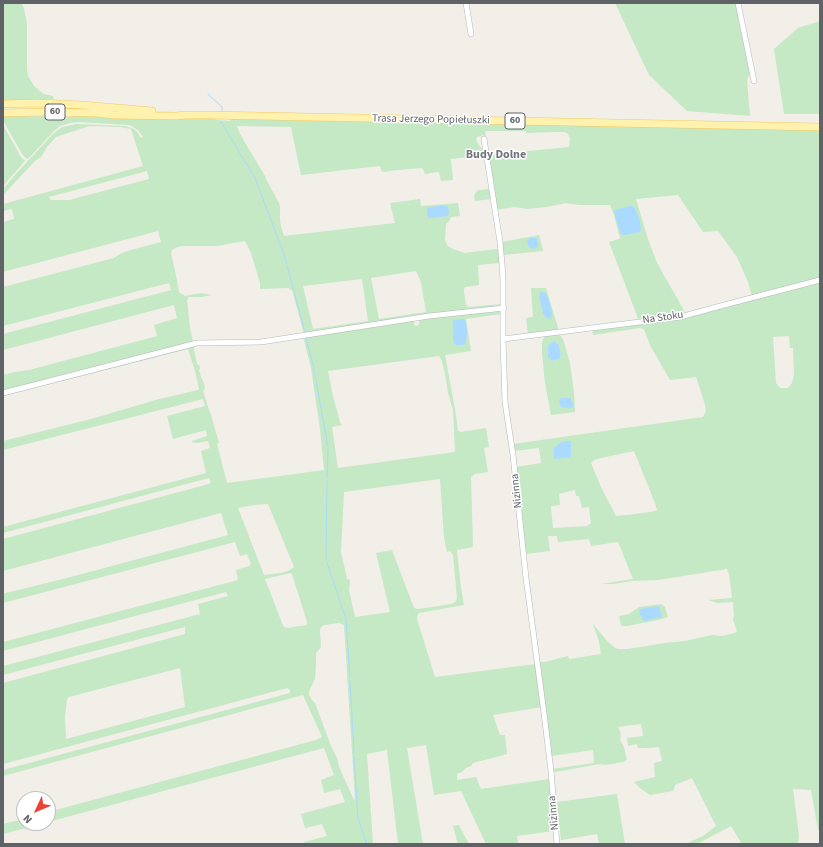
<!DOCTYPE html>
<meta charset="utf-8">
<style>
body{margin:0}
#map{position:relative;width:823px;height:847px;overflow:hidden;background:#f1efe8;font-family:"Source Sans 3",sans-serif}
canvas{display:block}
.frame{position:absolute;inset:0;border:4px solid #5f6368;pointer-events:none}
.north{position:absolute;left:16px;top:791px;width:40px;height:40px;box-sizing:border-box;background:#fff;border:1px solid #bfc1c3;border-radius:50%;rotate:226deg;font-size:11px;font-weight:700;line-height:16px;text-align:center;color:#5f6368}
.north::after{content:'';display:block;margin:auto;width:14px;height:18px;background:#ea4335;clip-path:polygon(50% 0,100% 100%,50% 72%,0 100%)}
</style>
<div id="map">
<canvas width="823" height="847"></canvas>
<div class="frame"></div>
<div class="north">N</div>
</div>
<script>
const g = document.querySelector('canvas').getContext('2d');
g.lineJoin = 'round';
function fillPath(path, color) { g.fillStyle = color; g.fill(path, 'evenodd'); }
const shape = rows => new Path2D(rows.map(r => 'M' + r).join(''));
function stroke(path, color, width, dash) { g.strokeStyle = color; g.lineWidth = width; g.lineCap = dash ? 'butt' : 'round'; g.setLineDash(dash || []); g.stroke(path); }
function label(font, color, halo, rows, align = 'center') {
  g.font = font + ' "Source Sans 3",sans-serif'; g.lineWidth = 3; g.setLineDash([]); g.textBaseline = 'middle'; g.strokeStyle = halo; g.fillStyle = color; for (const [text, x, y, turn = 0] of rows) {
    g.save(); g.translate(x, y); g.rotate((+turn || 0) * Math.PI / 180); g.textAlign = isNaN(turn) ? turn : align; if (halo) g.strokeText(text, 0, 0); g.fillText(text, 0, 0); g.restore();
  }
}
fillPath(shape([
 [3,3,21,3,24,8,27,24,27,68,28,76,35,87,44,94,53,96,54,99,3,101],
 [615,3,736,3,751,71,747,80,750,116,687,111,649,75],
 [820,21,820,114,784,114,774,49,798,28],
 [4,115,13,116,71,117,78,116,211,118,217,120,229,121,232,119,331,121,820,130,820,279,752,296,748,282,737,257,718,231,703,232,678,195,636,199,648,239,657,263,686,314,684,315,639,321,609,242,619,239,620,238,614,215,610,205,579,205,566,203,547,207,527,209,515,207,501,209,499,209,497,212,488,155,569,147,570,138,568,134,565,132,553,132,526,133,526,131,485,131,486,138,483,135,477,137,476,139,477,142,483,151,484,155,451,159,453,180,441,181,439,172,425,174,423,169,422,168,397,170,382,172,380,166,301,175,291,127,237,126,240,134,265,176,266,179,279,203,280,207,280,220,281,227,284,236,395,223,390,203,420,199,421,206,458,203,460,216,451,217,450,220,446,224,445,240,448,246,453,249,464,253,498,249,500,263,478,265,479,285,466,287,464,288,464,292,466,305,468,307,502,304,500,306,304,334,292,290,290,290,289,288,260,289,260,283,251,253,245,241,217,246,182,246,175,248,172,250,171,253,177,280,179,292,185,296,201,293,212,295,202,297,189,297,187,300,190,328,193,342,65,374,3,391,3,375,15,372,29,370,157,336,154,325,177,318,174,305,3,350,3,334,171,290,169,283,3,326,3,287,114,258,120,254,127,251,161,242,158,231,3,272,3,222,14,219,12,209,3,211,3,204,143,166,131,129,120,127,89,126,56,137,47,147,41,157,35,161,3,195,3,189,14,176,52,135,59,129,63,127,76,124,125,126,134,129,138,133,141,138,143,137,138,130,130,125,78,122,70,123,60,126,55,130,28,159,26,158,22,154,3,120,4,118],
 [147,171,149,179,69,200,51,200,49,197],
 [416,271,421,282,426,312,379,319,371,278],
 [362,279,368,321,313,329,303,286],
 [3,125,21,157,25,161,3,186],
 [489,189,491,199,475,201,474,195,478,190],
 [539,235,543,251,503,255,502,242],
 [820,282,820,830,818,830,811,790,793,789,799,836,798,844,742,844,731,826,697,844,685,844,703,836,716,826,692,778,675,785,674,790,672,791,650,795,641,789,634,782,655,777,654,763,662,761,659,747,651,748,638,748,637,744,628,746,627,738,643,736,641,724,618,727,621,734,620,740,624,747,626,756,627,759,623,762,605,765,600,764,555,772,553,771,552,769,594,763,593,750,551,756,539,662,545,662,568,656,569,659,601,654,599,642,593,624,607,641,615,648,618,649,628,649,665,643,685,641,712,635,722,636,735,633,737,631,733,620,734,616,733,602,718,603,708,600,731,598,732,597,729,574,727,569,658,580,631,581,614,584,601,584,633,579,618,542,591,546,589,539,558,542,557,536,548,536,550,551,525,554,516,467,541,463,539,448,514,451,513,444,703,417,706,411,705,405,701,392,696,377,670,380,651,347,644,330,643,329,640,328,593,335,592,329,681,318],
 [789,336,790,348,793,348,794,375,792,383,788,388,780,388,776,383,773,337],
 [634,451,655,503,657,510,656,511,628,515,616,516,601,487,591,463,594,460,601,458],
 [575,490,576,496,579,496,582,508,589,507,591,523,587,526,553,528,551,506,560,505,559,494],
 [531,288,546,288,559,331,528,335,526,318,533,317],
 [500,311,501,314,466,319,471,351,445,355,455,409,458,431,461,432,486,428,489,447,484,448,488,472,475,474,471,477,473,547,457,550,461,588,464,605,419,613,418,614,417,619,435,677,536,664,542,707,493,715,500,735,505,735,507,754,473,763,471,766,466,768,462,772,457,774,457,780,476,777,481,789,549,779,553,831,517,836,518,844,486,844,461,791,434,795,426,745,407,748,423,844,398,844,387,750,367,754,373,844,305,844,304,842,327,836,322,824,305,828,301,814,345,802,340,789,324,793,321,780,334,775,324,748,48,822,48,812,316,740,322,737,303,695,3,776,3,770,290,693,290,690,287,688,3,764,3,683,185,634,185,627,3,675,3,666,200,614,198,604,228,596,226,592,3,651,3,642,238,580,236,570,249,566,251,564,247,554,240,556,235,542,3,603,3,593,5,593,10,592,63,579,228,535,221,513,3,571,3,539,209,484,211,482,209,478,3,533,3,527,206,473,201,451,210,448,208,441,197,443,192,442,192,441,207,436,206,430,173,439,167,416,205,406,203,399,3,450,3,441,91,419,149,402,155,400,164,398,198,390,199,389,195,371,188,349,3,396,3,394,194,346,194,350,195,355,197,364,200,366,200,368,199,370,201,377,204,383,205,388,203,391,209,410,211,415,219,443,217,444,227,483,324,470,320,429,311,368,303,336,413,320,415,326,419,325,419,319],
 [439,356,442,361,446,379,448,393,453,410,455,452,338,468,332,427,342,425,340,422,333,396,328,371],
 [440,479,444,538,447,552,450,551,453,555,457,598,456,601,452,604,418,609,414,608,392,550,376,553,390,612,355,617,349,590,350,580,347,579,341,552,344,492],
 [268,504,294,567,290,570,281,573,264,575,238,508,254,505],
 [290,573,292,574,307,622,307,625,287,628,284,627,282,623,265,579],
 [339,623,344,625,355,799,354,800,339,767,337,758,331,746,315,703,311,699,309,695,309,691,315,679,316,664,316,653,321,647,320,630,321,627,324,625],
 [180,668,185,707,66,739,65,716,67,699,69,697],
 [559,334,563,339,570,363,574,393,575,412,551,415,545,383,542,353,542,342,545,335],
 [554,341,559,345,561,355,557,360,552,361,550,360,548,347,549,344],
 [661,604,665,607,668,617,658,620,627,626,622,626,621,625,619,616,629,614,639,607],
 [617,794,625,844,599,844,597,834,561,840,557,802],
 [24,819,24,823,46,823,3,834,3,824],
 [459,825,463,833,469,844,458,844,453,826]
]), '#c5e8c5');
fillPath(shape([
 [443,205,448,207,449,211,448,216,429,218,427,216,427,210,428,208],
 [630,206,632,206,635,208,640,221,641,231,635,233,624,235,622,235,620,232,614,212,615,210],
 [529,238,537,238,538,245,537,248,533,249,529,247,527,242],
 [540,292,546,293,548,297,552,313,552,317,549,319,546,318,543,313,539,295],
 [463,319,465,320,466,322,467,332,466,343,462,345,456,345,454,343,453,337,453,322,454,320],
 [554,341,559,345,561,355,559,359,552,361,548,357,548,347,549,344],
 [562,398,570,398,573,404,573,407,570,408,561,407,559,400],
 [566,441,571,441,571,457,555,459,554,458,554,448,562,442],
 [658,606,659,607,662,616,661,617,645,621,643,620,639,612,640,609]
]), '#aadaff');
stroke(shape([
 [208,94,222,107,222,110],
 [221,122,255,178,283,252,287,264],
 [287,266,305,332],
 [306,337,313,365,328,446],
 [327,477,328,449],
 [326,560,327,481],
 [327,563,346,619,350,677],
 [350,681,354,753],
 [354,757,358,818,367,844]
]), '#aadaff', 1);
const minor = shape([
 [466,3,471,34],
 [738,3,754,81],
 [484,139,500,242,502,264,503,280,503,339,505,402,513,455,526,578,544,713,551,771,557,844],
 [503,339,680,317,728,304,820,280],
 [3,393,197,343,261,342,429,316,504,308]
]);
const major = shape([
 [3,104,38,103,82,105,152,111],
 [3,113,43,112,97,113,114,115,176,116,186,115,209,115,820,127]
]);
stroke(minor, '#b5b8bc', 6);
stroke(major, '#f2c960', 8);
stroke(minor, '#fff', 5);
stroke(major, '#fff2af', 7);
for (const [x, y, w] of [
 [55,112,20],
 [515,121,20]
]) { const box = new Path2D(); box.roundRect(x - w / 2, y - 8, w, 16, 3); g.fillStyle = '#fff'; g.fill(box); stroke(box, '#5f6368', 1); }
label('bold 10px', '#5f6368', null, [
 ["60",55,112],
 ["60",515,121]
]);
label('11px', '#5f6368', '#fff', [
 ["Trasa Jerzego Popiełuszki",431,120,1],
 ["Na Stoku",663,318,-8],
 ["Nizinna",517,491,-96],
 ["Nizinna",554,813,-95]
]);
label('bold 12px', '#70757a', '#fff', [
 ["Budy Dolne",496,155]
]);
</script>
